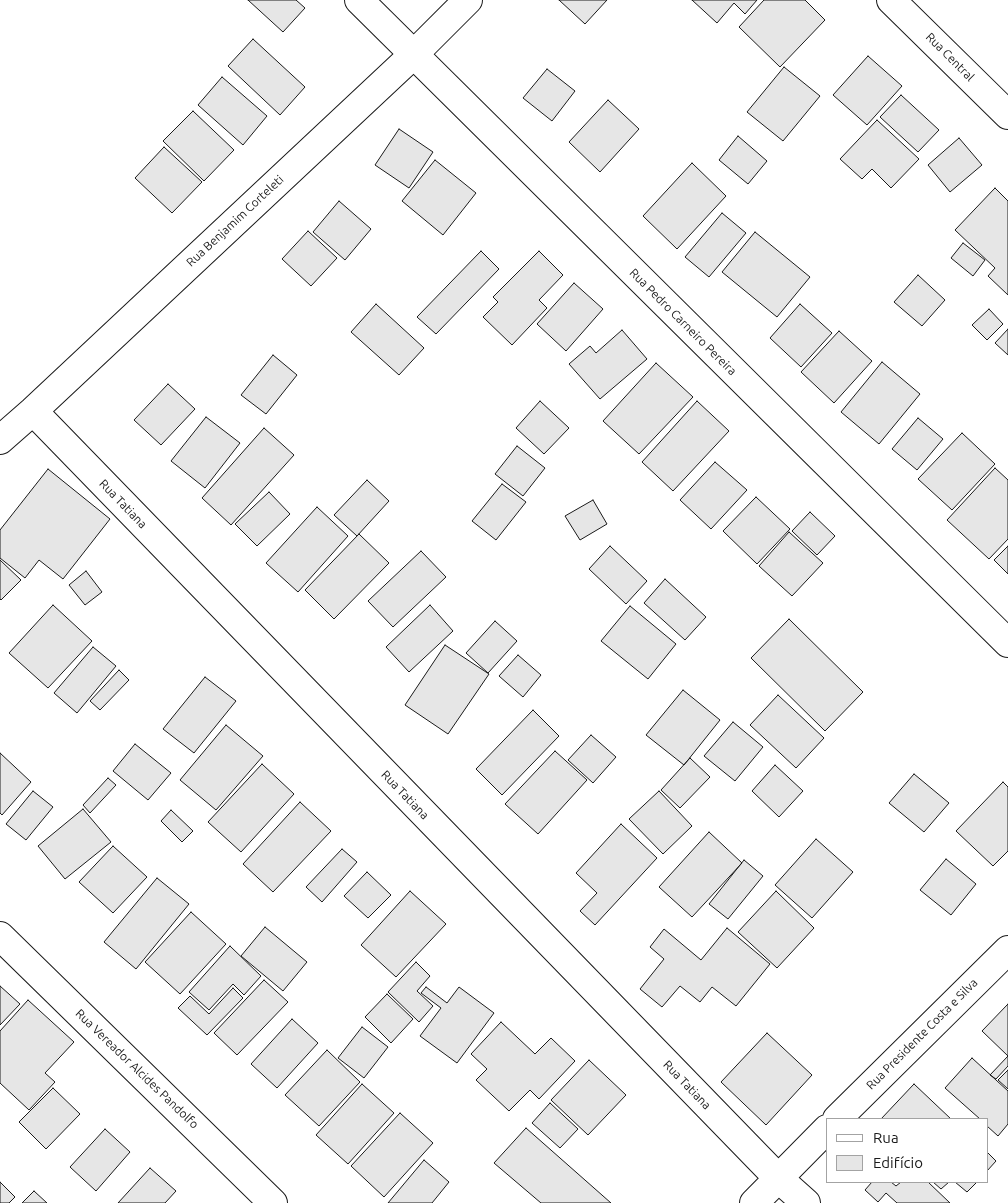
<!DOCTYPE html>
<meta charset="utf-8">
<style>
body{margin:0}
#map{position:relative;width:1008px;height:1203px;overflow:hidden;background:#fff;font-family:Ubuntu,sans-serif}
canvas{display:block}
.legend{position:absolute;left:826px;top:1118px;width:162px;height:65px;box-sizing:border-box;background:#fff;border:1px solid #a3a3a3;margin:0;padding:6px 9px;list-style:none;font-size:15px;color:#1a1a1a}
.legend li{display:flex;align-items:center;gap:10px;height:25px}
.legend b{width:25px;border:1px solid #a3a3a3}
</style>
<div id="map">
<canvas width="1008" height="1203"></canvas>
<ul class="legend">
<li><b style="height:6px;background:#fff"></b>Rua</li>
<li><b style="height:14px;background:#e6e6e6"></b>Edifício</li>
</ul>
</div>
<script>
const g = document.querySelector('canvas').getContext('2d');
g.lineJoin = 'round';
function fillPath(path, color) { g.fillStyle = color; g.fill(path, 'evenodd'); }
const shape = rows => new Path2D(rows.map(r => 'M' + r).join(''));
function stroke(path, color, width, dash) { g.strokeStyle = color; g.lineWidth = width; g.lineCap = dash ? 'butt' : 'round'; g.setLineDash(dash || []); g.stroke(path); }
function label(font, color, halo, rows, align = 'center') {
  g.font = font + ' Ubuntu,sans-serif'; g.lineWidth = 4; g.setLineDash([]); g.textBaseline = 'middle'; g.strokeStyle = halo; g.fillStyle = color; for (const [text, x, y, turn = 0] of rows) {
    g.save(); g.translate(x, y); g.rotate((+turn || 0) * Math.PI / 180); g.textAlign = isNaN(turn) ? turn : align; if (halo) g.strokeText(text, 0, 0); g.fillText(text, 0, 0); g.restore();
  }
}
const building = shape([
 [248,0,296,0,305,8,283,32,248,0],
 [559,0,607,0,585,24,559,0],
 [692,0,757,0,745,14,734,3,717,23,692,0],
 [764,0,805,0,825,20,780,67,739,27,764,0],
 [253,39,305,87,280,115,228,66,253,39],
 [868,56,902,86,867,125,833,95,868,56],
 [784,67,820,96,783,141,747,112,784,67],
 [547,69,575,91,552,121,523,98,547,69],
 [222,77,267,116,243,145,198,105,222,77],
 [901,95,939,130,918,152,880,117,901,95],
 [608,100,639,129,600,172,569,142,608,100],
 [193,111,234,150,204,181,163,141,193,111],
 [877,120,919,159,891,188,872,169,862,179,840,159,877,120],
 [399,129,433,152,409,188,375,165,399,129],
 [738,136,767,161,748,184,719,160,738,136],
 [959,138,982,165,950,192,928,165,959,138],
 [164,147,202,182,172,213,135,178,164,147],
 [435,160,476,193,443,235,402,201,435,160],
 [692,163,726,196,677,249,643,216,692,163],
 [995,188,1008,201,1008,295,988,276,995,268,955,230,995,188],
 [339,201,371,229,345,260,313,232,339,201],
 [722,213,746,233,709,277,685,257,722,213],
 [308,231,337,258,311,286,282,259,308,231],
 [755,232,810,277,777,317,722,272,755,232],
 [963,243,985,260,973,276,951,258,963,243],
 [481,251,499,269,436,334,417,317,481,251],
 [539,251,563,275,539,300,547,308,512,345,483,317,498,302,493,297,539,251],
 [918,275,945,300,922,326,894,302,918,275],
 [574,283,603,309,566,351,537,324,574,283],
 [376,304,424,348,399,375,351,332,376,304],
 [800,304,832,333,801,367,770,338,800,304],
 [989,309,1003,324,987,340,972,325,989,309],
 [1008,329,1008,355,995,343,1008,329],
 [622,330,647,359,600,399,569,364,590,346,596,353,622,330],
 [839,331,872,361,834,403,801,372,839,331],
 [273,355,297,375,266,414,241,395,273,355],
 [882,362,920,394,879,444,841,412,882,362],
 [656,363,693,397,639,454,603,421,656,363],
 [168,384,195,409,161,445,134,420,168,384],
 [540,401,569,428,544,454,516,428,540,401],
 [697,401,729,431,673,491,642,462,697,401],
 [206,417,240,443,205,488,171,461,206,417],
 [918,418,943,439,917,470,892,449,918,418],
 [264,428,294,455,231,525,202,498,264,428],
 [962,433,995,464,952,510,918,479,962,433],
 [517,446,545,468,523,496,495,474,517,446],
 [715,462,747,490,711,529,680,500,715,462],
 [995,468,1008,480,1008,539,989,559,947,520,995,468],
 [48,469,110,519,63,579,39,560,25,578,0,558,0,530,48,469],
 [367,480,389,501,357,536,334,515,367,480],
 [502,484,526,502,496,540,472,521,502,484],
 [269,492,290,514,257,546,235,524,269,492],
 [756,497,790,529,757,564,723,531,756,497],
 [593,500,607,524,580,540,565,516,593,500],
 [317,507,348,536,298,592,266,563,317,507],
 [810,512,835,536,817,555,792,531,810,512],
 [789,532,823,563,792,596,759,566,789,532],
 [359,534,389,563,334,619,305,590,359,534],
 [610,546,647,581,626,604,589,569,610,546],
 [1008,546,1008,574,994,560,1008,546],
 [421,551,446,577,393,627,368,601,421,551],
 [0,560,21,580,1,600,0,599,0,560],
 [86,571,102,592,85,605,69,585,86,571],
 [665,579,706,617,685,640,644,603,665,579],
 [53,605,92,641,48,688,9,653,53,605],
 [430,605,453,631,409,672,386,647,430,605],
 [630,606,676,644,648,679,601,641,630,606],
 [789,619,863,692,825,731,751,658,789,619],
 [495,621,517,641,488,673,466,653,495,621],
 [445,645,489,674,448,734,405,705,445,645],
 [93,647,116,666,77,713,54,693,93,647],
 [518,655,541,675,523,697,499,676,518,655],
 [119,670,129,680,100,710,90,701,119,670],
 [205,677,236,701,194,753,163,729,205,677],
 [683,690,720,720,684,765,646,735,683,690],
 [778,695,824,738,796,768,750,725,778,695],
 [533,710,559,736,502,795,476,769,533,710],
 [733,722,763,747,735,781,704,756,733,722],
 [226,725,263,756,216,810,180,780,226,725],
 [591,735,616,757,593,783,568,760,591,735],
 [135,744,171,773,148,800,113,771,135,744],
 [555,751,587,780,538,834,505,804,555,751],
 [0,753,31,782,2,815,0,813,0,753],
 [690,758,710,777,680,808,661,790,690,758],
 [262,764,294,794,241,852,208,822,262,764],
 [775,765,803,791,779,817,752,791,775,765],
 [914,774,949,803,924,832,889,803,914,774],
 [108,778,116,785,90,813,83,805,108,778],
 [1003,782,1008,787,1008,851,993,866,956,831,1003,782],
 [33,791,53,807,26,840,6,824,33,791],
 [659,791,692,826,663,854,629,819,659,791],
 [300,802,331,831,273,892,243,864,300,802],
 [83,809,111,842,65,879,38,846,83,809],
 [171,810,193,831,182,842,161,821,171,810],
 [621,824,657,858,595,925,580,911,597,893,576,873,621,824],
 [709,832,742,863,692,917,659,887,709,832],
 [816,839,853,872,812,918,775,885,816,839],
 [113,846,147,877,113,913,79,882,113,846],
 [342,849,357,862,322,902,306,887,342,849],
 [946,859,976,884,951,915,920,890,946,859],
 [744,860,763,876,728,919,709,904,744,860],
 [367,872,391,895,368,918,344,896,367,872],
 [157,878,189,904,136,969,104,942,157,878],
 [410,891,446,924,396,977,361,945,410,891],
 [776,891,814,928,777,968,738,932,776,891],
 [191,912,226,944,180,994,145,962,191,912],
 [265,927,307,962,283,991,241,956,265,927],
 [727,928,770,964,736,1006,712,987,700,1002,680,986,662,1007,640,989,664,959,650,947,664,929,701,960,727,928],
 [230,946,261,976,244,995,233,984,209,1010,189,992,230,946],
 [416,962,430,976,417,991,433,1006,419,1022,388,992,416,962],
 [264,980,288,1002,237,1055,214,1033,264,980],
 [0,986,20,1004,0,1025,0,986],
 [426,987,447,1003,459,987,494,1013,457,1063,420,1036,441,1008,421,993,426,987],
 [233,988,243,998,207,1035,178,1008,190,996,209,1014,233,988],
 [387,994,413,1019,391,1043,365,1017,387,994],
 [28,1000,74,1042,45,1073,55,1082,29,1110,0,1083,0,1031,28,1000],
 [1008,1004,1008,1056,982,1031,1008,1004],
 [292,1019,318,1043,277,1088,251,1064,292,1019],
 [501,1022,535,1054,551,1038,575,1061,539,1099,530,1090,509,1111,476,1080,487,1069,471,1054,501,1022],
 [362,1027,388,1047,364,1078,338,1058,362,1027],
 [767,1033,812,1075,766,1125,721,1082,767,1033],
 [327,1050,360,1082,319,1126,285,1095,327,1050],
 [1008,1056,1008,1066,996,1079,990,1075,1008,1056],
 [972,1058,1008,1091,1008,1124,998,1136,987,1126,987,1119,980,1119,945,1088,972,1058],
 [589,1060,626,1095,588,1135,551,1100,589,1060],
 [1008,1070,1008,1089,998,1080,1008,1070],
 [362,1084,394,1113,348,1164,316,1135,362,1084],
 [914,1084,951,1119,881,1119,914,1084],
 [53,1088,80,1114,46,1149,19,1122,53,1088],
 [550,1103,578,1129,560,1148,532,1123,550,1103],
 [400,1113,433,1143,384,1197,351,1166,400,1113],
 [526,1128,611,1203,541,1203,494,1163,526,1128],
 [105,1129,130,1152,96,1191,70,1167,105,1129],
 [987,1152,996,1161,987,1171,987,1152],
 [424,1160,449,1182,432,1203,388,1203,424,1160],
 [150,1168,176,1191,165,1203,118,1203,150,1168],
 [0,1182,15,1197,9,1203,0,1203,0,1182],
 [872,1182,891,1182,896,1186,901,1182,928,1182,950,1203,897,1203,886,1193,878,1202,865,1190,872,1182],
 [933,1182,949,1182,941,1189,933,1182],
 [955,1182,977,1182,967,1192,955,1182],
 [34,1191,47,1203,22,1203,34,1191]
]);
fillPath(building, '#e6e6e6');
stroke(building, '#1a1a1a', 1);
const street = shape([
 [891,0,1008,115],
 [33,411,778,1178,806,1203],
 [0,440,33,411,413,55,468,0],
 [0,936,273,1203],
 [837,1119,1008,950],
 [754,1203,827,1129]
]);
const secondary = shape([
 [359,0,1008,643]
]);
stroke(street, '#1a1a1a', 30);
stroke(secondary, '#1a1a1a', 30);
stroke(street, '#fff', 28);
stroke(secondary, '#fff', 28);
label('12px', '#1a1a1a', '#fff', [
 ["Rua Central",950,57,45],
 ["Rua Benjamim Corteleti",235,221,-43],
 ["Rua Pedro Carneiro Pereira",683,322,45],
 ["Rua Tatiana",123,504,46],
 ["Rua Tatiana",405,795,46],
 ["Rua Presidente Costa e Silva",922,1034,-45],
 ["Rua Vereador Alcides Pandolfo",137,1069,44],
 ["Rua Tatiana",687,1085,46]
]);
</script>
